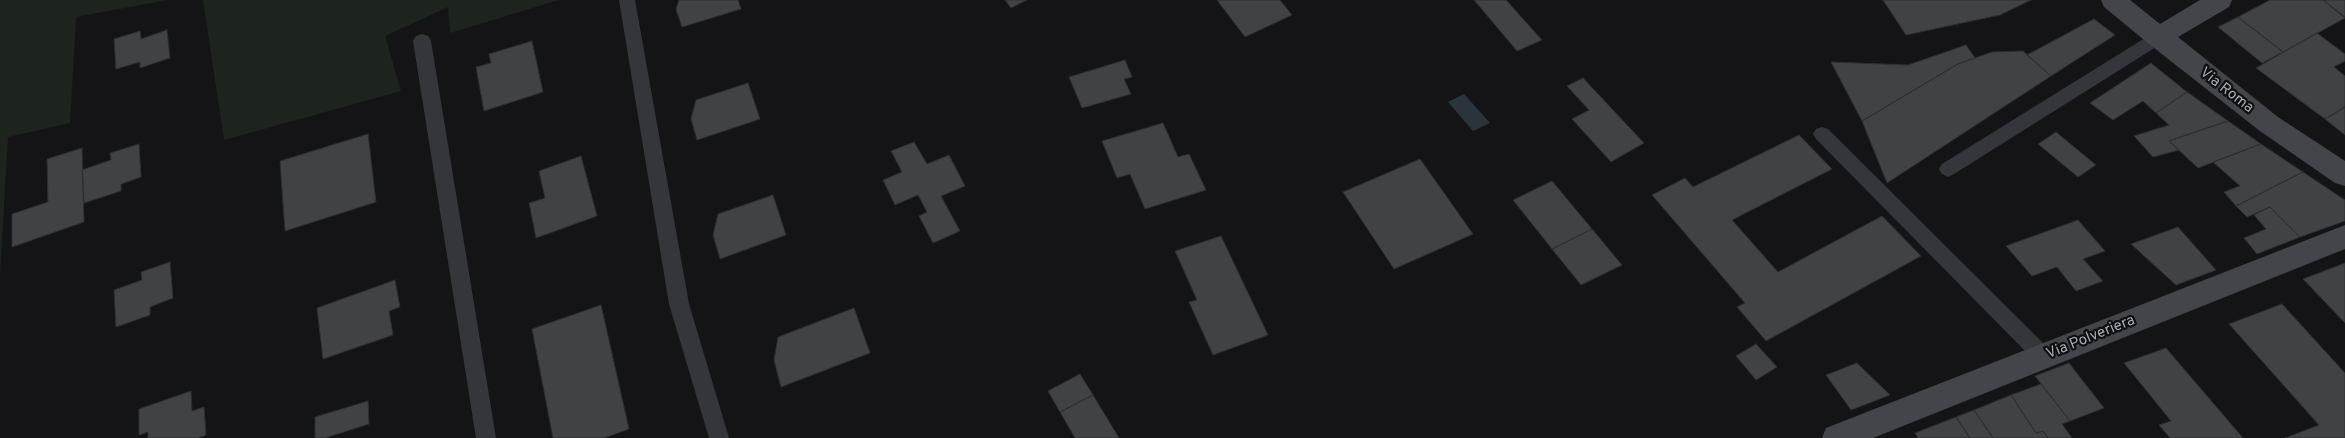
<!DOCTYPE html>
<style>
body{margin:0}
canvas{display:block;background:#141416}
</style>
<canvas width="2345" height="438"></canvas>
<script>
const g = document.querySelector('canvas').getContext('2d');
g.lineJoin = 'round';
function fillPath(path, color) { g.fillStyle = color; g.fill(path, 'evenodd'); }
const shape = rows => new Path2D(rows.map(r => 'M' + r).join(''));
function stroke(path, color, width, dash) { g.strokeStyle = color; g.lineWidth = width; g.lineCap = dash ? 'butt' : 'round'; g.setLineDash(dash || []); g.stroke(path); }
function label(font, color, halo, rows, align = 'center') {
  g.font = font + ' Overpass,sans-serif'; g.lineWidth = 4.5; g.setLineDash([]); g.textBaseline = 'middle'; g.strokeStyle = halo; g.fillStyle = color; for (const [text, x, y, turn = 0] of rows) {
    g.save(); g.translate(x, y); g.rotate((+turn || 0) * Math.PI / 180); g.textAlign = isNaN(turn) ? turn : align; if (halo) g.strokeText(text, 0, 0); g.fillText(text, 0, 0); g.restore();
  }
}
fillPath(shape([
 [0,0,167,0,76,17,70,123,8,137,0,274],
 [203,0,559,0,450,33,448,7,385,36,401,91,224,140]
]), '#1c241d');
fillPath(shape([
 [1464,94,1490,123,1473,131,1448,102]
]), '#2a343a');
const building = shape([
 [679,0,738,0,741,9,682,27,676,9,679,0],
 [1005,0,1027,0,1011,8,1005,0],
 [1217,0,1280,0,1292,15,1245,37,1217,0],
 [1474,0,1506,0,1542,40,1517,51,1474,0],
 [1883,0,2031,0,2000,15,1906,35,1883,0],
 [2270,0,2323,0,2345,18,2283,52,2238,17,2270,0],
 [2323,0,2345,0,2345,17,2323,0],
 [2238,17,2283,52,2262,63,2218,27,2238,17],
 [2094,19,2115,35,2051,76,2027,55,2094,19],
 [167,30,170,58,140,68,140,62,116,69,114,39,140,31,141,39,167,30],
 [2317,33,2345,54,2345,61,2334,67,2345,76,2345,107,2325,119,2256,68,2317,33],
 [532,41,543,92,484,111,476,67,491,63,489,54,532,41],
 [1966,45,1975,58,1958,64,1862,121,1831,62,1908,65,1966,45],
 [2023,51,2051,76,1887,183,1862,121,1958,64,1992,52,2023,51],
 [1125,60,1132,77,1124,79,1131,94,1082,108,1069,77,1125,60],
 [2151,63,2187,92,2156,113,2143,101,2113,120,2090,103,2151,63],
 [1583,78,1644,143,1611,162,1572,119,1589,110,1567,86,1583,78],
 [748,83,760,119,697,140,691,119,696,100,748,83],
 [2187,92,2228,121,2169,141,2179,150,2153,157,2134,136,2169,125,2156,113,2187,92],
 [2345,107,2345,135,2325,119,2345,107],
 [2228,121,2261,144,2198,168,2169,141,2228,121],
 [1163,123,1178,157,1189,154,1206,190,1145,209,1130,174,1117,178,1102,141,1163,123],
 [2056,132,2096,165,2078,177,2038,144,2056,132],
 [368,134,376,202,285,231,280,161,368,134],
 [1799,135,1832,169,1732,220,1778,272,1882,216,1921,256,1766,341,1737,307,1745,303,1652,195,1685,178,1693,187,1799,135],
 [914,142,927,164,949,155,965,186,941,196,960,231,933,243,919,216,927,212,918,195,895,205,883,180,902,172,891,151,914,142],
 [139,144,141,177,121,184,121,191,84,203,82,170,111,160,110,153,139,144],
 [2261,144,2303,172,2236,206,2224,192,2240,186,2213,162,2261,144],
 [82,148,84,222,12,247,12,214,48,202,47,159,82,148],
 [581,156,597,216,536,238,529,203,545,198,539,171,581,156],
 [1420,159,1473,234,1394,269,1343,192,1420,159],
 [2303,172,2345,200,2345,221,2300,237,2270,207,2247,217,2236,206,2303,172],
 [1552,181,1592,229,1552,249,1513,200,1552,181],
 [773,195,786,235,720,259,713,235,718,214,773,195],
 [2270,207,2300,237,2257,254,2244,238,2266,229,2254,215,2270,207],
 [2078,220,2105,251,2083,259,2103,281,2076,291,2057,267,2032,276,2006,246,2078,220],
 [2178,227,2216,270,2176,285,2131,244,2178,227],
 [1592,229,1622,265,1581,285,1552,249,1592,229],
 [1221,236,1268,335,1213,355,1189,302,1197,300,1175,251,1221,236],
 [170,262,173,298,150,307,150,315,116,327,114,290,142,280,141,272,170,262],
 [2345,263,2345,323,2303,279,2345,263],
 [395,280,400,307,389,311,393,335,323,359,317,308,395,280],
 [2282,304,2345,373,2345,438,2285,438,2319,425,2229,324,2282,304],
 [601,305,629,429,604,438,553,438,532,329,601,305],
 [854,308,870,353,781,387,774,360,778,337,854,308],
 [1756,344,1777,367,1756,380,1736,356,1756,344],
 [2166,348,2243,438,2170,438,2159,425,2171,421,2124,363,2166,348],
 [1857,363,1890,395,1851,410,1826,375,1857,363],
 [2069,363,2104,408,2070,421,2035,376,2069,363],
 [1080,374,1093,395,1060,412,1048,391,1080,374],
 [2041,384,2070,421,2062,424,2072,438,2048,438,2043,431,2036,433,2011,395,2041,384],
 [191,391,192,411,204,407,206,435,198,438,148,438,148,432,139,435,139,409,191,391],
 [1093,395,1119,438,1075,438,1060,412,1093,395],
 [2011,395,2036,433,2043,431,2048,438,1993,438,1974,410,2011,395],
 [368,401,369,424,325,438,315,438,315,417,368,401],
 [1974,410,1993,438,1970,438,1956,417,1974,410],
 [1956,417,1970,438,1918,438,1915,433,1956,417]
]);
fillPath(building, '#404246');
stroke(building, '#2e2e32', 1);
fillPath(shape([
 [619,0,635,0,689,304,729,438,709,438,669,304,619,0],
 [2158,30,2164,32,2167,37,2164,42,1954,174,1948,177,1942,174,1939,169,1942,164,2158,30],
 [422,34,428,36,431,41,496,438,476,438,413,41,416,36,422,34],
 [1822,127,1828,129,2051,351,2054,357,2051,363,2044,366,2037,363,1816,139,1813,134,1816,129,1822,127]
]), '#35363b');
fillPath(shape([
 [2101,0,2130,0,2160,24,2200,0,2232,0,2229,7,2178,37,2278,117,2345,161,2345,186,2335,183,2260,131,2149,44,2104,7,2101,0],
 [2345,225,2345,249,1873,438,1822,438,1826,428,2345,225]
]), '#43454b');
label('15px', '#a6acb6', '#0f0f11', [
 ["Via Roma",2226,91,38],
 ["Via Polveriera",2091,338,-22]
]);
</script>
